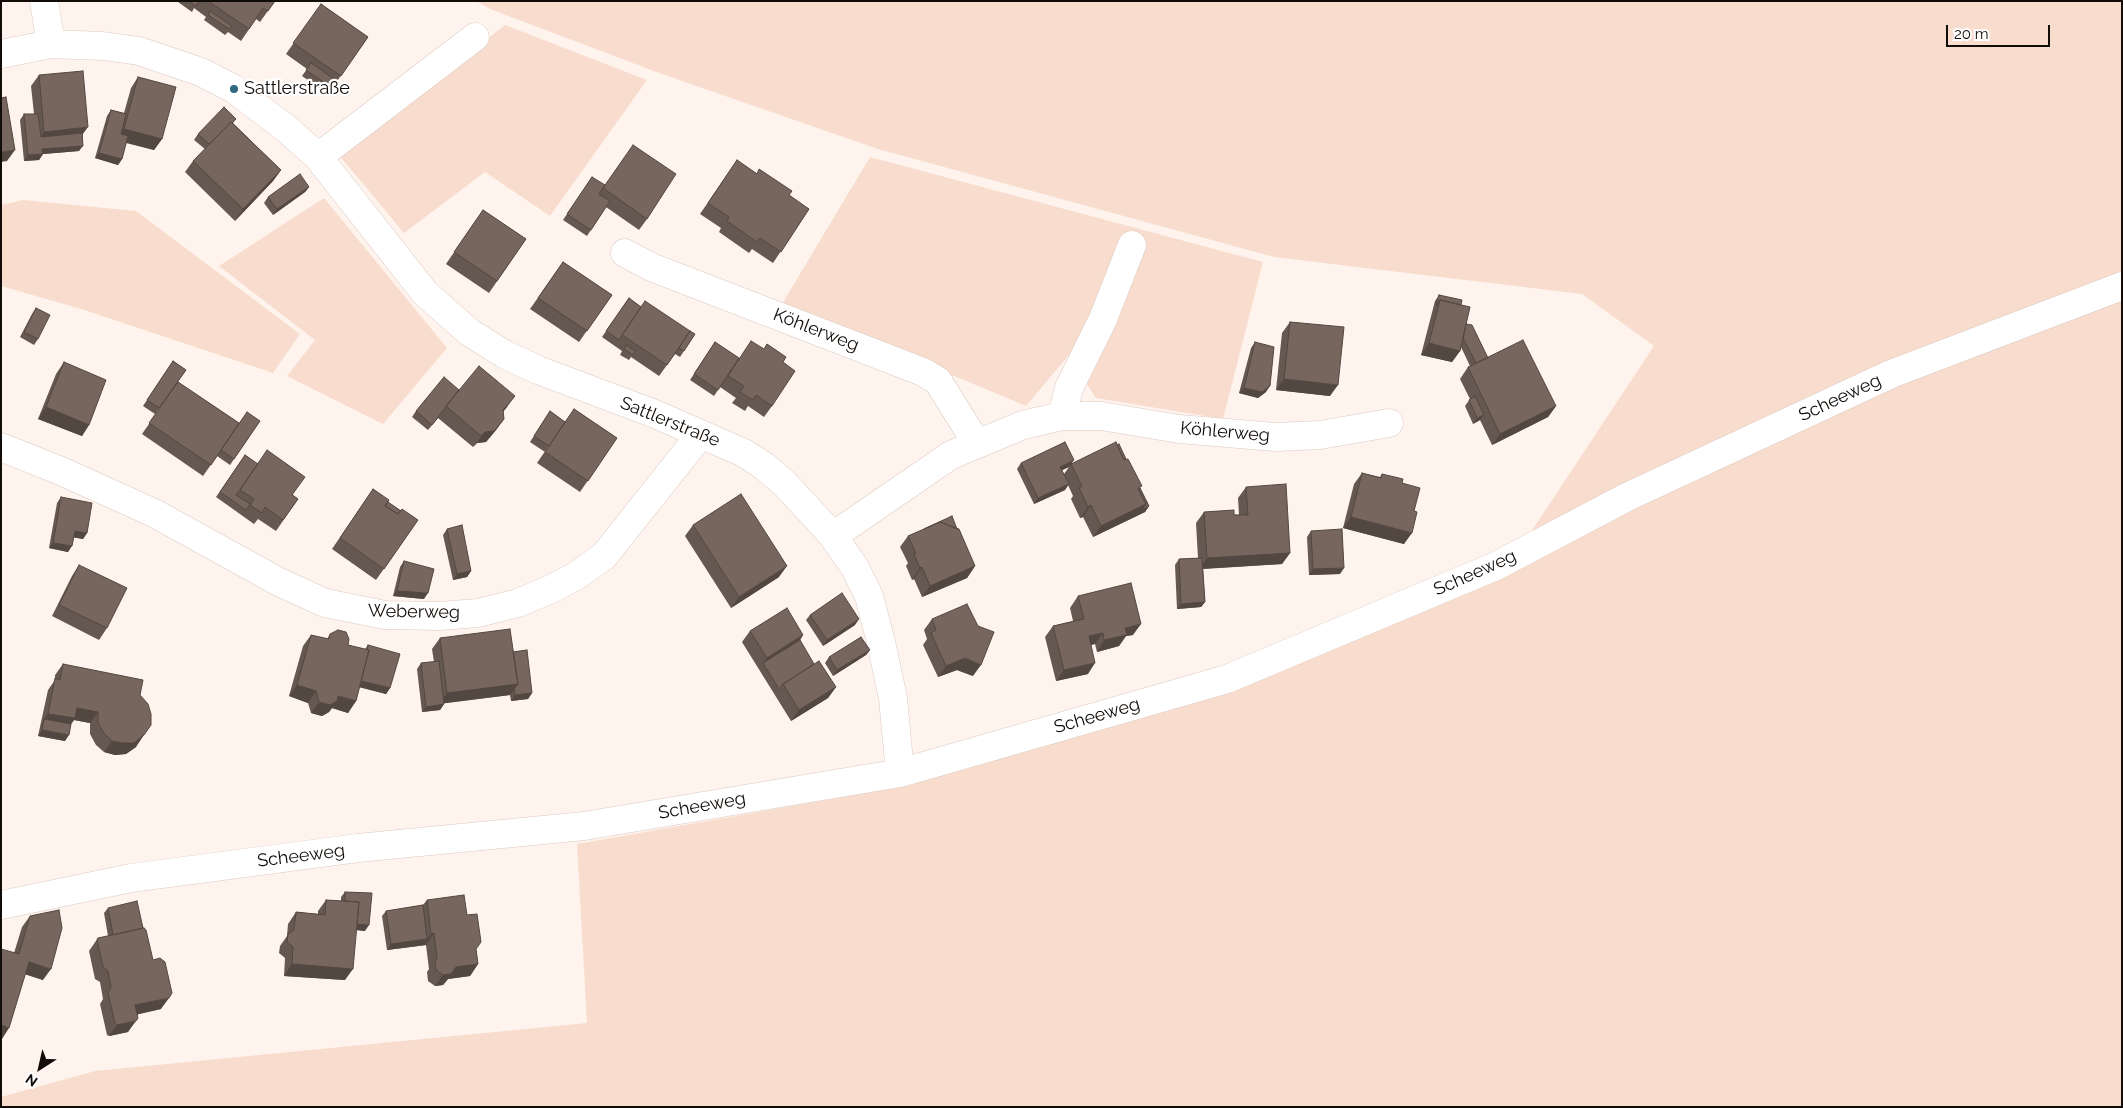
<!DOCTYPE html>
<meta charset="utf-8">
<style>
body{margin:0}
#map{position:relative;width:2123px;height:1108px;overflow:hidden;background:#fef3ed;font-family:Raleway,sans-serif}
canvas{display:block}
.frame{position:absolute;inset:0;border:2px solid #110c08;pointer-events:none}
.north{position:absolute;left:15px;top:1043px;width:50px;height:50px;-webkit-text-stroke:4px #fff;paint-order:stroke;rotate:215deg;font-size:14px;font-weight:700;line-height:20px;text-align:center;color:#110c08}
.north::after{content:'';display:block;margin:auto;width:18px;height:22px;background:#110c08;clip-path:polygon(50% 0,100% 100%,50% 72%,0 100%)}
.scale{position:absolute;left:1946px;top:25px;width:104px;height:22px;box-sizing:border-box;border:2px solid #110c08;border-top:0;padding-left:6px;font-size:15px;line-height:18px;white-space:nowrap;color:#110c08;-webkit-text-stroke:4px #fff;paint-order:stroke}
</style>
<div id="map">
<canvas width="2123" height="1108"></canvas>
<div class="frame"></div>
<div class="north">N</div>
<div class="scale">20 m</div>
</div>
<script>
const g = document.querySelector('canvas').getContext('2d');
g.lineJoin = 'round';
function fillPath(path, color) { g.fillStyle = color; g.fill(path, 'evenodd'); }
const shape = rows => new Path2D(rows.map(r => 'M' + r).join(''));
function stroke(path, color, width, dash) { g.strokeStyle = color; g.lineWidth = width; g.lineCap = dash ? 'butt' : 'round'; g.setLineDash(dash || []); g.stroke(path); }
function label(font, color, halo, rows, align = 'center') {
  g.font = font + ' Raleway,sans-serif'; g.lineWidth = 4.5; g.setLineDash([]); g.textBaseline = 'middle'; g.strokeStyle = halo; g.fillStyle = color; for (const [text, x, y, turn = 0] of rows) {
    g.save(); g.translate(x, y); g.rotate((+turn || 0) * Math.PI / 180); g.textAlign = isNaN(turn) ? turn : align; if (halo) g.strokeText(text, 0, 0); g.fillText(text, 0, 0); g.restore();
  }
}
fillPath(shape([
 [476,1,2122,1,2122,1107,1,1107,1,1097,95,1071,587,1023,577,844,900,787,1066,733,1521,547,1654,346,1582,294,1274,257,878,149,659,73,490,9],
 [505,25,647,80,550,216,485,172,404,233,339,155],
 [870,157,1263,262,1223,419,1096,398,1068,356,1026,406,782,304],
 [324,198,447,348,383,424,287,376,315,340,219,266],
 [23,200,136,211,300,334,273,373,81,309,1,286,1,205]
]), '#f8ddce');
const minor = shape([
 [44,1,51,44],
 [1,54,51,44,103,46,139,51,201,72,234,89,287,129,318,157,425,293,469,332,504,354,538,370,655,414,744,453,764,466,785,484,833,536,855,568,869,596,881,642,893,698,900,773],
 [318,157,475,37],
 [625,253,651,267,923,372,938,381,977,444],
 [1062,416,1069,388,1103,319,1132,245],
 [1,447,61,471,154,513,279,582,325,603,385,615,440,616,478,613,518,603,551,589,576,576,604,556,701,434],
 [833,536,951,455,1023,425,1062,416,1101,416,1179,429,1275,437,1320,435,1389,423],
 [1,905,131,878,358,848,584,826,900,773,1227,679,1496,566,1627,497,1891,374,2122,286]
]);
stroke(minor, '#dccac0', 29);
stroke(minor, '#fff', 28);
fillPath(shape([
 [178,1,275,1,260,22,256,19,241,41,228,32,225,35,204,20,206,17,194,8,192,12,178,2],
 [321,4,368,37,328,94,302,76,307,69,286,54],
 [39,75,83,135,79,151,43,154,39,160,24,161,20,120,24,114,34,114,31,86],
 [138,77,162,139,154,150,126,143,122,159,118,165,95,158,107,116,111,110,124,113,131,88],
 [236,119,233,123,281,170,273,181,235,221,185,172,193,161,205,149,194,140,198,134],
 [737,160,809,209,773,263,752,249,749,253,719,232,721,228,700,214],
 [592,177,647,219,639,230,606,207,587,236,563,220],
 [309,187,305,192,273,215,264,203,268,197],
 [483,210,526,239,489,293,446,264],
 [563,262,612,295,579,342,530,309],
 [1439,295,1461,305,1466,324,1488,358,1556,406,1548,417,1492,445,1480,420,1473,424,1465,406,1470,399,1460,379,1468,367,1470,366,1461,347,1460,351,1452,362,1421,355,1435,301],
 [629,298,641,307,695,334,680,357,675,354,659,376,631,357,629,360,620,355,622,351,602,337],
 [36,308,38,339,34,345,20,337,32,314],
 [1290,322,1330,396,1276,390,1282,333],
 [715,342,739,358,783,362,772,406,764,417,748,406,745,411,732,403,736,398,720,387,726,378,714,396,690,380],
 [1255,342,1266,392,1258,398,1239,393,1251,348],
 [173,361,186,370,155,414,143,406],
 [64,362,89,425,82,436,38,419,56,374],
 [178,382,239,423,260,421,230,465,217,456,203,476,142,434],
 [459,390,507,407,503,412,504,419,496,430,486,442,477,443,473,447,438,418,428,430,412,417,416,411],
 [574,409,617,438,580,492,537,463],
 [550,411,565,422,545,452,530,442],
 [245,455,298,499,276,531,258,519,254,524,216,497],
 [1021,463,1072,463,1140,488,1149,506,1145,512,1093,537,1083,517,1080,518,1071,499,1073,496,1068,485,1065,490,1034,504,1017,469],
 [1069,467,1064,474,1062,470],
 [1362,473,1380,477,1382,474,1402,483,1414,511,1404,544,1343,528,1354,484],
 [1246,487,1290,553,1282,564,1203,569,1205,602,1201,607,1177,609,1175,565,1179,559,1198,558,1196,523,1204,512,1239,515,1238,498],
 [373,489,388,502,401,511,418,520,376,580,332,549],
 [61,497,87,533,83,539,74,537,68,552,49,548,57,503],
 [693,525,779,577,731,608,685,536],
 [447,529,471,571,467,577,453,580,443,535],
 [957,529,975,566,967,578,922,597,914,579,912,580,906,566,908,563,900,547,908,536],
 [1311,531,1340,574,1309,575,1307,537],
 [404,561,424,599,393,596,400,567],
 [79,565,107,628,99,640,52,616,72,576],
 [1078,596,1133,635,1126,636,1119,646,1097,652,1095,644,1091,645,1088,674,1056,681,1045,637,1053,626,1073,621,1070,608],
 [810,615,855,625,823,646,806,620],
 [932,619,973,676,957,670,938,677,923,645,927,639,924,630],
 [750,631,803,635,800,640,814,664,836,687,828,698,791,721,742,642],
 [330,634,348,645,365,649,368,645,390,688,386,694,359,687,356,701,348,713,332,708,329,712,322,716,311,713,308,703,289,696,303,646,311,635,327,639],
 [440,638,513,652,532,693,528,699,511,701,510,695,444,703,444,704,440,710,422,712,417,669,421,663,434,662,432,649],
 [870,650,866,655,833,676,825,663,829,657],
 [63,664,140,695,136,747,126,754,115,755,104,752,96,745,90,734,90,723,74,720,71,724,65,741,38,736,48,690,55,680,55,675],
 [345,892,365,931,356,930,345,980,284,976,285,958,279,953,280,946,287,936,288,924,296,912,318,914,318,911,326,900,341,901,341,897],
 [427,900,467,915,476,950,478,964,470,976,448,979,443,985,435,986,428,981,427,972,429,969,426,945,387,950,382,916,386,911,423,905],
 [108,908,161,1009,137,1014,128,1032,109,1036,107,1035,100,1004,103,999,100,982,95,979,89,951,98,938,108,936,104,913],
 [30,916,43,980,25,974,2,1039,14,953,22,927]
]), '#655850');
fillPath(shape([
 [88,127,80,138,37,143,44,132],
 [124,129,162,139,154,150,117,140],
 [83,146,79,151,43,154,39,160,24,161,28,155,42,149],
 [15,150,7,161,1,162,1,152],
 [99,153,122,159,118,165,95,158],
 [281,170,273,181,235,221,243,209],
 [309,187,305,192,273,215,277,209],
 [1429,343,1460,351,1452,362,1421,355],
 [1284,379,1338,385,1330,396,1276,390],
 [1270,386,1266,392,1258,398,1239,393,1244,388],
 [515,396,507,407,495,421,503,410],
 [1556,406,1548,417,1492,445,1500,434],
 [46,407,89,425,82,436,38,419],
 [1484,415,1480,420,1473,424,1477,418],
 [504,419,496,430,486,442,477,443,473,447,485,432],
 [1074,460,1069,467,1056,473,1060,467],
 [1069,484,1065,490,1034,504,1038,498],
 [1146,504,1149,506,1145,512,1093,537,1101,526],
 [1091,505,1083,517,1080,518,1088,507],
 [1351,517,1412,533,1404,544,1343,528],
 [75,531,87,533,83,539,71,537],
 [53,543,72,546,68,552,49,548],
 [1290,553,1282,564,1199,569,1207,558],
 [787,566,779,577,731,608,739,597],
 [975,566,967,578,922,597,930,586],
 [922,567,914,579,912,580,920,568],
 [1344,568,1340,574,1309,575,1313,569],
 [471,571,467,577,453,580,457,574],
 [397,591,428,593,424,599,393,596],
 [1205,602,1201,607,1177,609,1181,604],
 [859,619,855,625,823,646,827,640],
 [1141,624,1133,635,1126,636,1119,646,1097,652,1104,640,1125,628],
 [1103,633,1095,644,1081,647,1089,636],
 [803,635,796,646,763,663,767,658],
 [870,650,866,655,833,676,837,670],
 [965,658,981,665,973,676,957,670,938,677,946,666],
 [1095,663,1088,674,1056,681,1064,670],
 [359,680,390,688,386,694,355,686],
 [518,684,510,695,439,704,447,693],
 [297,685,316,691,308,703,289,696],
 [836,687,828,698,791,721,799,710],
 [532,693,528,699,511,701,515,695],
 [338,696,356,701,348,713,332,708,329,712,322,716,311,713,319,702],
 [444,704,440,710,422,712,426,707],
 [77,708,98,712,90,723,74,720,67,730,44,719,48,714],
 [42,730,69,735,65,741,38,736],
 [144,735,136,747,126,754,115,755,104,752,112,741],
 [353,923,369,925,365,931,349,929],
 [434,933,426,945,387,950,391,944,427,939,431,934],
 [29,962,51,969,43,980,21,973],
 [292,964,353,969,345,980,284,976],
 [478,964,470,976,448,979,443,985,435,986,443,975,456,967],
 [169,998,161,1009,127,1017,135,1005],
 [136,1021,128,1032,109,1036,117,1025],
 [1,1025,9,1028,2,1039,1,1039]
]), '#534741');
const building = shape([
 [188,1,199,1,196,6,188,1],
 [208,1,275,1,268,11,263,8,249,29,208,1],
 [321,4,368,37,341,76,293,43,321,4],
 [210,11,232,26,229,29,208,15,210,11],
 [311,63,337,81,332,88,306,70,311,63],
 [83,71,88,127,44,132,39,75,83,71],
 [138,77,176,87,162,139,124,129,138,77],
 [6,97,15,150,1,152,1,98,6,97],
 [224,107,236,119,232,123,231,122,209,144,198,134,224,107],
 [111,110,126,114,121,134,128,136,122,159,99,153,111,110],
 [24,114,38,114,41,137,82,133,83,146,42,149,43,154,28,155,24,114],
 [231,122,281,170,243,209,193,161,231,122],
 [633,145,676,174,647,219,603,188,633,145],
 [737,160,757,174,759,169,792,191,789,195,809,209,781,252,760,238,757,242,727,221,729,217,708,203,737,160],
 [300,174,309,187,277,209,268,197,300,174],
 [592,177,605,185,599,194,610,201,591,230,567,214,592,177],
 [483,210,526,239,497,281,454,252,483,210],
 [563,262,612,295,587,331,538,298,563,262],
 [1439,295,1462,300,1461,305,1440,300,1436,306,1439,295],
 [629,298,641,307,619,340,606,331,629,298],
 [1440,300,1470,307,1460,351,1429,343,1440,300],
 [645,301,690,331,667,365,622,335,645,301],
 [36,308,50,315,38,339,24,332,36,308],
 [1290,322,1344,327,1338,385,1284,379,1290,322],
 [1466,324,1472,325,1488,358,1476,363,1463,338,1466,324],
 [690,331,695,334,684,351,679,348,690,331],
 [1523,340,1556,406,1500,434,1468,367,1523,340],
 [751,341,764,349,767,344,786,357,783,362,795,371,772,406,756,395,753,400,740,392,744,386,728,376,751,341],
 [715,342,739,358,718,390,694,374,715,342],
 [1255,342,1274,347,1270,386,1262,392,1244,388,1255,342],
 [626,345,635,351,633,355,624,349,626,345],
 [173,361,186,370,159,408,147,400,173,361],
 [64,362,106,380,89,425,46,407,64,362],
 [479,366,515,396,503,410,504,419,494,431,485,432,481,436,446,406,479,366],
 [444,377,459,390,432,425,416,411,444,377],
 [178,382,239,423,211,465,149,423,178,382],
 [1475,396,1484,415,1477,418,1469,400,1475,396],
 [574,409,617,438,588,481,545,452,574,409],
 [550,411,565,422,549,446,534,436,550,411],
 [247,412,260,421,234,459,221,450,247,412],
 [1065,442,1074,460,1060,467,1069,484,1038,498,1021,463,1065,442],
 [1116,442,1124,460,1128,459,1142,486,1138,488,1146,504,1101,526,1091,505,1088,507,1079,488,1082,486,1071,464,1116,442],
 [1119,444,1126,459,1124,460,1117,445,1119,444],
 [267,450,305,477,292,495,298,499,283,520,265,507,262,513,250,505,254,499,240,490,267,450],
 [245,455,258,464,236,495,250,504,246,510,220,492,245,455],
 [1362,473,1381,478,1382,474,1403,479,1402,483,1420,488,1414,511,1417,512,1412,533,1351,517,1362,473],
 [1286,484,1290,553,1207,558,1204,512,1234,510,1234,515,1248,515,1246,487,1286,484],
 [1140,488,1149,506,1142,510,1146,504,1139,490,1140,488],
 [373,489,389,500,385,506,398,514,402,509,418,520,384,569,340,538,373,489],
 [741,494,787,566,739,597,693,525,741,494],
 [61,497,92,503,87,533,75,531,72,546,53,543,61,497],
 [388,502,401,511,398,514,385,506,388,502],
 [952,516,957,529,940,522,924,529,952,516],
 [940,522,959,529,975,566,930,586,922,567,920,568,914,554,916,553,908,536,940,522],
 [462,525,471,571,457,574,447,529,462,525],
 [1342,529,1344,568,1313,569,1311,531,1342,529],
 [1202,558,1205,602,1181,604,1179,559,1202,558],
 [404,561,434,569,428,593,397,591,404,561],
 [79,565,127,588,107,628,59,605,79,565],
 [1131,583,1141,624,1125,628,1127,635,1104,640,1103,633,1089,636,1095,663,1064,670,1053,626,1084,619,1078,596,1131,583],
 [842,593,859,619,827,640,810,615,842,593],
 [967,604,978,626,994,632,981,665,965,658,946,666,931,633,936,630,932,619,967,604],
 [787,608,803,635,767,658,750,631,787,608],
 [510,629,518,684,447,693,440,638,510,629],
 [338,630,346,632,349,639,348,645,369,650,356,701,338,696,337,701,330,705,319,702,316,691,297,685,311,635,329,639,330,634,338,630],
 [861,637,870,650,837,670,829,657,861,637],
 [800,640,814,664,783,684,779,689,763,663,800,640],
 [368,645,400,654,390,688,361,681,369,650,367,650,368,645],
 [527,650,532,693,515,695,514,689,518,684,513,652,527,650],
 [439,661,444,704,426,707,421,663,439,661],
 [819,661,836,687,799,710,783,684,819,661],
 [63,664,143,680,140,695,148,704,151,714,151,725,144,735,134,743,123,743,112,741,104,733,98,723,98,712,77,708,75,718,48,714,55,678,60,680,63,664],
 [44,719,71,724,69,735,42,730,44,719],
 [345,892,372,893,369,925,357,924,359,902,345,901,345,892],
 [464,895,467,915,477,914,481,942,476,949,478,964,456,967,451,974,443,975,436,970,435,961,437,958,434,933,431,934,427,900,464,895],
 [326,900,359,902,353,969,292,964,293,947,287,942,288,934,294,930,296,912,325,915,326,900],
 [137,901,143,928,113,935,108,908,137,901],
 [423,905,427,939,391,944,386,911,423,905],
 [59,910,62,928,51,969,29,962,9,1028,1,1025,1,949,19,954,30,916,59,910],
 [144,928,146,930,153,960,160,958,165,962,172,993,169,998,135,1005,138,1018,136,1021,117,1025,115,1023,108,993,111,987,108,971,103,967,97,940,98,938,144,928]
]);
fillPath(building, '#76665d');
stroke(building, '#534741', 1);
for (const [x, y, r, color] of [
 [234,89,5,"#306882"]
]) { const dot = new Path2D(); dot.arc(x, y, r, 0, 2 * Math.PI); g.fillStyle = color; g.fill(dot); stroke(dot, '#fff', 2); }
label('18px', '#110c08', '#fff', [
 ["Sattlerstraße",244,89]
], 'left');
label('18px', '#110c08', '#fff', [
 ["Köhlerweg",816,330,21],
 ["Scheeweg",1840,398,-25],
 ["Sattlerstraße",670,422,22],
 ["Köhlerweg",1225,432,5],
 ["Scheeweg",1475,573,-24],
 ["Weberweg",414,612,1],
 ["Scheeweg",1097,716,-16],
 ["Scheeweg",702,806,-10],
 ["Scheeweg",301,856,-7]
]);
</script>
